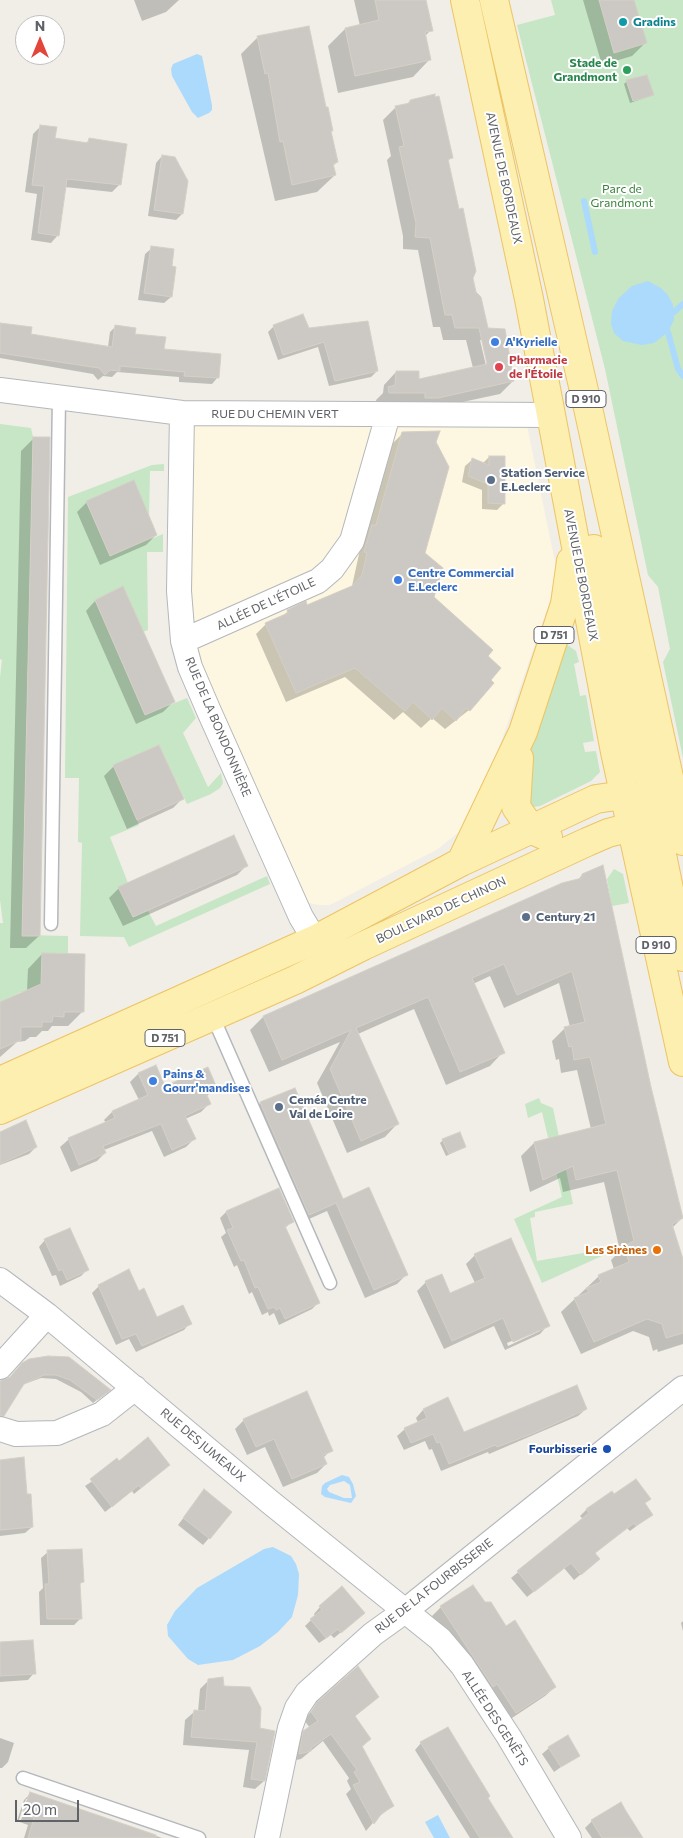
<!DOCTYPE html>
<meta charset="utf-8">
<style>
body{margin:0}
#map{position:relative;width:683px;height:1838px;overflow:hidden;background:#f0eee7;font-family:Commissioner,sans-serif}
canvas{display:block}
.north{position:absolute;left:15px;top:15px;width:50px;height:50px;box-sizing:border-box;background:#fff;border:1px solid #bfc0c2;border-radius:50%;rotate:0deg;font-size:14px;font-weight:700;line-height:20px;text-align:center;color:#5f6267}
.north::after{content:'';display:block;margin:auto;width:18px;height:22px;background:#e3453a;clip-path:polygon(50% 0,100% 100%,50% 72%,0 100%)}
.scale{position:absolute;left:15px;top:1800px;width:64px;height:22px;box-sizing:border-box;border:2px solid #5f6267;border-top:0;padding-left:6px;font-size:15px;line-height:18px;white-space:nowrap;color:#5f6267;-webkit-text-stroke:4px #fff;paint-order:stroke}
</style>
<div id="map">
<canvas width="683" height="1838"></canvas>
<div class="north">N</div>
<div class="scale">20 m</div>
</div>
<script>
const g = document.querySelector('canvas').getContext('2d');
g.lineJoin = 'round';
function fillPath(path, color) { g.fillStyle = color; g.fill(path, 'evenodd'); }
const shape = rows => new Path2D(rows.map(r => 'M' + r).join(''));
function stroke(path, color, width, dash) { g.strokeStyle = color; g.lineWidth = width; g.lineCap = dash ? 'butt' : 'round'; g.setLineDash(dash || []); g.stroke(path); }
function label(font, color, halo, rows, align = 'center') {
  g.font = font + ' Commissioner,sans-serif'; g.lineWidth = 4; g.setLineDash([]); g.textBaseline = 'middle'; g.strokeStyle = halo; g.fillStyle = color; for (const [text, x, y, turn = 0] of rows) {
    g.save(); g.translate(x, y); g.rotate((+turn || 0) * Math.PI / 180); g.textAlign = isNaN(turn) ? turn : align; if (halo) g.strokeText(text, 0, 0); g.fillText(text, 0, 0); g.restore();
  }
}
fillPath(shape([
 [182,413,525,416,556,567,550,601,483,794,460,831,438,849,330,905,319,905,294,900,193,676]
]), '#fdf6e0');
fillPath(shape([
 [551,0,683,0,683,758,663,662,670,649,658,587,648,575,605,369,517,25,555,15],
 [0,424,31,428,33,437,22,935,68,936,68,953,42,953,41,996,21,992,0,1002,0,923,3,923,0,900,0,678,2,660,0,659],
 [164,464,164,471,150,471,149,516,133,481,86,501,110,556,163,534,163,552,147,552,148,630,143,632,123,586,95,600,145,715,187,698,196,718,183,733,208,787,221,773,223,783,220,788,211,794,187,804,159,745,113,765,139,825,110,837,128,883,119,887,133,917,148,911,156,926,267,876,270,884,129,947,124,937,80,936,82,843,78,842,79,778,65,778,68,497,152,465],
 [566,644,576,651,579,662,574,664,580,696,586,695,594,741,583,743,585,752,596,751,600,772,591,781,540,806,528,808,523,778,541,714,547,705],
 [614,869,623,874,629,903,612,906,607,879],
 [539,1098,541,1103,553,1108,573,1204,535,1212,535,1217,530,1218,537,1261,624,1246,542,1283,514,1219,562,1197,542,1112,528,1118,525,1104]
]), '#c6e6c5');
fillPath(shape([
 [197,54,202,56,212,105,212,110,209,113,198,118,192,112,172,76,171,69,173,64],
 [648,281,661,288,668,295,673,305,674,320,668,332,654,343,642,345,623,341,614,333,611,324,612,311,619,298,632,286],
 [342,1475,349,1477,353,1484,356,1496,351,1503,325,1497,321,1494,322,1486,325,1483],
 [344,1481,350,1485,352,1498,344,1498,329,1492,327,1489,330,1485],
 [273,1547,291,1556,296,1564,299,1574,298,1595,292,1617,278,1632,260,1646,233,1660,198,1665,188,1659,168,1636,167,1625,175,1611,197,1588,264,1549],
 [438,1815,450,1838,434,1838,425,1822]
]), '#acdafc');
fillPath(shape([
 [134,0,179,0,166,12,142,21],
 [354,0,425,0,431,30,425,36,430,59,413,77,338,93,328,46,345,29,360,26],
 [583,0,633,0,645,43,632,56,602,65],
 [258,37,325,108,332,130,330,132,337,162,333,166,335,175,317,192,275,201,241,54],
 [627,81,653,95,630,103,624,84],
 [410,101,451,158,447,162,471,278,487,329,513,381,500,394,425,410,377,405,376,400,383,393,384,385,396,372,418,381,473,368,466,340,443,340,440,327,433,327,418,250,403,249,403,236,387,160,391,156,383,120,396,107,406,105],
 [480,340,483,340,490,370,487,370],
 [41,126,54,139,85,144,89,140,120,184,112,192,65,187,58,235,51,243,31,240,37,194,25,192,33,134],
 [162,156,182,214,176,220,148,216,156,163],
 [152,248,170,267,175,268,171,297,164,303,138,300,145,254],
 [0,324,29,335,108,347,110,332,116,326,218,377,212,384,179,382,179,377,117,372,112,377,103,376,98,380,93,374,0,358],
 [274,326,308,329,377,371,371,377,329,386,318,347,278,360,268,332],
 [403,433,435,442,424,553,433,598,486,657,469,710,445,729,432,718,421,728,403,712,394,720,345,677,286,702,256,634,266,624,281,618,288,611,306,607,352,586,363,536,368,530,393,443],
 [34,438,39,936,26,948,10,948,21,451],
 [489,457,504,503,497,510,482,509,482,490,462,482,465,466,472,460,482,464],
 [87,502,156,535,146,545,100,565,77,512],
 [95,601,173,702,163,712,136,724,86,611],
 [114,766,183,798,173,808,127,829,104,776],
 [247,865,237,875,123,926,109,898,119,888],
 [582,875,650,1087,682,1218,672,1228,683,1265,683,1344,658,1352,657,1349,653,1351,649,1337,633,1331,581,1354,561,1312,599,1276,614,1269,611,1260,620,1251,604,1182,563,1192,560,1178,530,1192,521,1156,534,1143,591,1129,577,1070,561,1073,559,1059,556,1060,552,1041,565,1028,570,1027,559,983,504,1008,490,976,473,984,503,1052,490,1066,446,1085,414,1009,358,1034,398,1123,385,1137,347,1153,317,1083,340,1042,269,1072,250,1030,263,1017,577,881],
 [42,954,83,1011,68,1026,52,1026,48,1031,42,1031,36,1037,30,1037,25,1041,17,1042,0,1057,0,1010,27,991,28,969],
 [155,1067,165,1088,215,1088,207,1096,209,1104,201,1112,185,1119,194,1139,186,1147,164,1157,152,1131,104,1150,105,1153,97,1161,71,1172,60,1147,68,1140,106,1123,104,1120,112,1112,139,1100,130,1082,138,1074],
 [260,1103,406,1275,397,1284,365,1298,327,1211,300,1223,252,1112],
 [0,1133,36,1147,29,1154,0,1165],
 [443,1140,465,1147,446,1156,440,1143],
 [226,1212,293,1221,285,1228,318,1303,312,1309,279,1325,274,1313,269,1316,268,1312,262,1315,252,1292,249,1294,237,1265,234,1267,221,1237,226,1233,220,1218],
 [45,1240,88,1269,81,1276,60,1286,56,1275,52,1276,39,1247],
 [475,1255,548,1325,540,1334,505,1350,494,1326,444,1349,417,1291,426,1282,449,1295,475,1283,466,1264],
 [540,1329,540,1331,508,1346,507,1343],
 [128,1271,138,1293,156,1319,190,1323,184,1330,136,1352,129,1339,116,1345,92,1293,99,1286],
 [23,1364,109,1390,93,1403,81,1392,56,1379,41,1378,22,1385,16,1391,4,1416,0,1419,0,1384,10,1378],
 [586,1409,578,1416,489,1454,488,1452,441,1471,432,1449,429,1450,425,1441,404,1450,397,1436,405,1429,418,1423,416,1418,423,1410,463,1434],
 [244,1420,331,1450,323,1458,326,1464,317,1473,283,1487,265,1447,247,1455,235,1429],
 [0,1461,32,1527,25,1533,0,1536],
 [119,1463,162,1471,134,1494,132,1491,105,1512,85,1486],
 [204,1491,209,1538,203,1545,178,1525],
 [612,1492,614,1495,649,1499,644,1504,651,1515,630,1531,627,1528,594,1554,592,1565,574,1580,564,1568,527,1597,511,1578,583,1519,580,1516,586,1510],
 [48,1552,82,1582,79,1585,81,1618,74,1625,40,1625,39,1592,43,1588,41,1558],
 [320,1607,357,1619,334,1638,331,1635,319,1643,305,1626,315,1616,314,1614],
 [441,1607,506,1628,555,1687,545,1696,506,1722,483,1695,432,1616],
 [683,1621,683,1631,681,1623],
 [0,1643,34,1673,28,1680,0,1682],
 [209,1680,223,1687,259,1729,264,1781,255,1789,243,1787,249,1750,183,1745,185,1720,194,1712,198,1712,200,1689],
 [378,1697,354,1717,370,1739,361,1748,393,1806,377,1818,366,1831,346,1794,351,1789,347,1781,349,1778,323,1741,301,1759,291,1761,296,1741,310,1728,304,1720,318,1703],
 [0,1738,14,1743,8,1762,2,1768,0,1768],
 [421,1743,511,1838,470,1838,415,1750],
 [549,1748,578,1755,554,1772,542,1754],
 [31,1793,162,1838,24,1838,28,1825,17,1821,24,1800],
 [26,1799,29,1799,21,1820,19,1820],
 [592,1821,635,1838,592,1838,585,1828]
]), '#0003');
stroke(shape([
 [584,201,595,252],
 [674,312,683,304],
 [668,332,678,369,683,376]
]), '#acdafc', 6);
const building = shape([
 [375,0,426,0,433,31,425,32,431,60,355,76,345,28,379,20,375,0],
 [599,0,634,0,647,43,614,53,599,0],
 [309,26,326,107,328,107,333,131,331,131,338,162,333,164,336,175,292,185,283,141,280,142,268,73,265,74,257,36,309,26],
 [647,75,654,95,633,101,626,80,647,75],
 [435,94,435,97,439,96,453,158,448,159,459,209,463,208,466,223,476,271,473,278,476,292,481,297,488,328,505,329,514,381,438,398,425,398,425,393,389,393,388,387,395,385,396,371,419,371,419,379,487,364,479,328,455,328,452,315,445,315,430,238,415,237,416,223,399,147,404,146,395,106,410,103,410,100,435,94],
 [40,125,57,127,55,138,88,143,89,138,127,144,121,185,67,179,59,236,38,233,44,186,32,185,40,125],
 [162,155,175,157,188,181,183,214,154,210,162,155],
 [151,246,174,249,172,266,176,267,172,297,144,293,151,246],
 [303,314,309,328,368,321,378,371,335,381,324,342,283,355,273,325,303,314],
 [0,323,32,327,31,334,112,347,115,325,136,328,135,334,166,337,164,349,221,354,219,378,184,376,185,372,120,366,120,371,110,370,105,375,99,368,0,353,0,323],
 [440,431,436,442,449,467,425,553,443,568,434,597,493,650,488,656,501,668,491,680,494,683,470,711,466,708,456,721,442,708,432,720,413,702,405,711,355,668,296,693,265,623,288,613,287,610,306,601,307,605,352,586,362,575,367,553,364,552,372,525,376,525,402,432,440,431],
 [33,437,50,437,40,936,22,936,33,437],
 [489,456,505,456,505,504,488,503,488,484,468,476,472,458,489,465,489,456],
 [134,480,157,535,110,556,86,501,134,480],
 [123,586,175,702,145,715,95,600,123,586],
 [159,745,184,799,137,820,113,765,159,745],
 [234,835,248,866,133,917,118,887,234,835],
 [603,865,651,1087,683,1218,672,1224,683,1259,683,1333,666,1338,662,1324,647,1319,594,1342,574,1298,589,1292,586,1288,601,1282,598,1275,629,1262,624,1246,634,1241,617,1170,576,1180,573,1166,543,1180,534,1142,606,1124,590,1057,574,1060,572,1046,569,1047,564,1027,585,1022,572,971,517,995,504,964,472,978,505,1053,460,1072,428,997,356,1028,399,1124,361,1141,330,1069,351,1030,282,1060,263,1016,562,883,582,878,582,874,603,865],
 [42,953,85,954,84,1012,64,1012,64,1017,53,1016,52,1022,42,1022,42,1027,21,1027,21,1040,0,1049,0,1002,41,984,42,953],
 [156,1065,165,1086,208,1067,217,1088,206,1093,211,1104,185,1116,196,1139,172,1150,161,1124,103,1146,106,1153,79,1165,68,1138,115,1118,112,1111,148,1095,138,1073,156,1065],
 [295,1088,343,1199,369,1187,408,1275,374,1290,336,1203,309,1215,260,1102,295,1088],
 [26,1120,37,1147,0,1164,0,1132,26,1120],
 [460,1132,466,1147,449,1154,442,1139,460,1132],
 [279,1188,294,1222,285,1226,320,1303,285,1319,280,1308,276,1310,274,1307,268,1309,258,1287,255,1288,244,1260,241,1261,227,1230,233,1228,226,1211,279,1188],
 [70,1228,89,1270,67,1280,62,1269,59,1271,44,1239,70,1228],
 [511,1238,550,1326,513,1342,503,1318,452,1341,425,1281,442,1274,450,1293,485,1278,474,1254,511,1238],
 [129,1269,139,1291,144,1288,157,1317,183,1305,192,1324,142,1346,136,1334,122,1339,98,1285,129,1269],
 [48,1356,69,1357,111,1390,97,1400,70,1380,56,1375,44,1375,24,1384,4,1416,0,1416,0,1381,10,1377,22,1363,29,1359,48,1356],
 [577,1385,587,1409,534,1433,497,1447,495,1445,449,1464,440,1442,437,1443,433,1434,411,1443,404,1428,427,1418,423,1409,448,1397,464,1432,577,1385],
 [307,1391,333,1451,323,1455,327,1464,292,1479,274,1439,256,1447,243,1419,307,1391],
 [148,1437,170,1465,141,1488,139,1485,112,1507,90,1479,117,1458,119,1461,148,1437],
 [24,1457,27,1494,31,1494,33,1527,0,1530,0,1460,24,1457],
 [636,1479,651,1499,645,1503,653,1515,636,1526,634,1523,595,1553,600,1559,581,1575,571,1563,534,1592,517,1571,589,1513,586,1509,612,1491,614,1494,636,1479],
 [204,1489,232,1512,210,1539,183,1518,204,1489],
 [82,1549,84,1582,80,1583,82,1619,47,1619,45,1584,49,1584,47,1550,82,1549],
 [473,1585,485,1602,491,1602,506,1626,515,1620,556,1687,516,1713,497,1684,493,1687,440,1606,473,1585],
 [342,1586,365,1613,341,1633,338,1629,326,1638,310,1619,322,1610,319,1606,342,1586],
 [33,1640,36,1674,0,1676,0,1642,33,1640],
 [358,1666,379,1697,355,1716,371,1739,362,1746,394,1806,382,1813,374,1824,353,1785,360,1782,354,1772,357,1770,331,1734,311,1748,311,1751,299,1754,303,1731,318,1721,311,1712,317,1702,358,1666],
 [223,1677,224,1686,250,1687,261,1708,260,1728,275,1731,265,1781,251,1779,257,1742,191,1737,194,1710,205,1711,208,1679,223,1677],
 [448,1727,490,1796,488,1798,513,1838,480,1838,420,1742,448,1727],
 [568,1735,580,1756,561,1767,548,1747,568,1735],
 [30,1792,156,1835,156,1838,28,1838,34,1818,22,1814,30,1792],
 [621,1802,626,1811,643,1838,602,1838,591,1820,621,1802]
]);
fillPath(building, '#ccc9c4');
stroke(building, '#d5d0c6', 1);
const service = shape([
 [51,924,59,398],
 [213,1017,330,1283],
 [23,1778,199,1838]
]);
const minor = shape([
 [0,390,182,413,552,415],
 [182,413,179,591,183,641,190,667,208,709,301,917,324,955],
 [183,641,318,581,332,569,352,541,388,415],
 [0,1280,47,1315,270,1502,440,1639,462,1665,509,1737,569,1838],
 [0,1367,47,1315],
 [0,1429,16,1434,57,1433,102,1414,135,1388],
 [267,1838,290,1728,297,1708,307,1693,373,1634,405,1611,683,1388]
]);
const primary = shape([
 [465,0,529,299,615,752,683,1062],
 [494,0,588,408,683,841],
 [594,549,640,755,644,769,657,786,674,800],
 [519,758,516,807,532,830,548,837],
 [635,804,652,827,661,850,683,957],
 [461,862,523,732,565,604,571,561],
 [0,1081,316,939,461,862,596,799,624,795,642,797],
 [0,1110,295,980,363,946,587,842,608,833,631,827,674,800]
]);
stroke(service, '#b4b7bb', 15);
stroke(minor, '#b4b7bb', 26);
stroke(primary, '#edc464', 30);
stroke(service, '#fff', 12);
stroke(minor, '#fff', 24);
stroke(primary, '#fcefb0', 28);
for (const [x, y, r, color] of [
 [623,22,5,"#0f9aa8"],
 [627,70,5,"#2e9e5b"],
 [495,342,5,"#3f7fe0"],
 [499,367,5,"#e0444e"],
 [491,480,5,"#5c6f8a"],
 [398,580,5,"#3f7fe0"],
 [526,917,5,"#5c6f8a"],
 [153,1081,5,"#3f7fe0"],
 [279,1107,5,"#5c6f8a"],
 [657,1250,5,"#e8710a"],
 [607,1449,5,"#1a4fb4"]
]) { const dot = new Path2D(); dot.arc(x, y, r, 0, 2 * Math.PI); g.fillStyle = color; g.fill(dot); stroke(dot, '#fff', 2); }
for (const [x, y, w] of [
 [586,399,40],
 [554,635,40],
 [656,945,40],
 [165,1038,40]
]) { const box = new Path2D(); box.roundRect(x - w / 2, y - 8.5, w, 17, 4); g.fillStyle = '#fff'; g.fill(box); stroke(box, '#5f6267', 1); }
label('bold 11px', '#5f6267', null, [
 ["D 910",586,399],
 ["D 751",554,635],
 ["D 910",656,945],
 ["D 751",165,1038]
]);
label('bold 12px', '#0d838f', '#fff', [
 ["Gradins",633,22]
], 'left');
label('bold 12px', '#27864d', '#fff', [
 ["Stade de",617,63],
 ["Grandmont",617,77]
], 'right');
label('12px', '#5f6267', '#fff', [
 ["AVENUE DE BORDEAUX",504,178,78],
 ["RUE DU CHEMIN VERT",275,414],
 ["AVENUE DE BORDEAUX",581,575,79],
 ["ALLÉE DE L'ÉTOILE",266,604,-25],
 ["RUE DE LA BONDONNIÈRE",218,727,67],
 ["BOULEVARD DE CHINON",441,910,-25],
 ["RUE DES JUMEAUX",203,1445,40],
 ["RUE DE LA FOURBISSERIE",434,1586,-38],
 ["ALLÉE DES GENÊTS",495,1718,57]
]);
label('12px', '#39843b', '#fff', [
 ["Parc de",622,189],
 ["Grandmont",622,203]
]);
label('bold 12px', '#366cbe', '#fff', [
 ["A'Kyrielle",505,342],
 ["Centre Commercial",408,573],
 ["E.Leclerc",408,587],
 ["Pains &",163,1074],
 ["Gourr'mandises",163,1088]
], 'left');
label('bold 12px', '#be3a42', '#fff', [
 ["Pharmacie",509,360],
 ["de l'Étoile",509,374]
], 'left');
label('bold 12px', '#4e5e75', '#fff', [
 ["Station Service",501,473],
 ["E.Leclerc",501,487],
 ["Century 21",536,917],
 ["Ceméa Centre",289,1100],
 ["Val de Loire",289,1114]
], 'left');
label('bold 12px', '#c56008', '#fff', [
 ["Les Sirènes",647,1250]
], 'right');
label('bold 12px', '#164399', '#fff', [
 ["Fourbisserie",597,1449]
], 'right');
</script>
